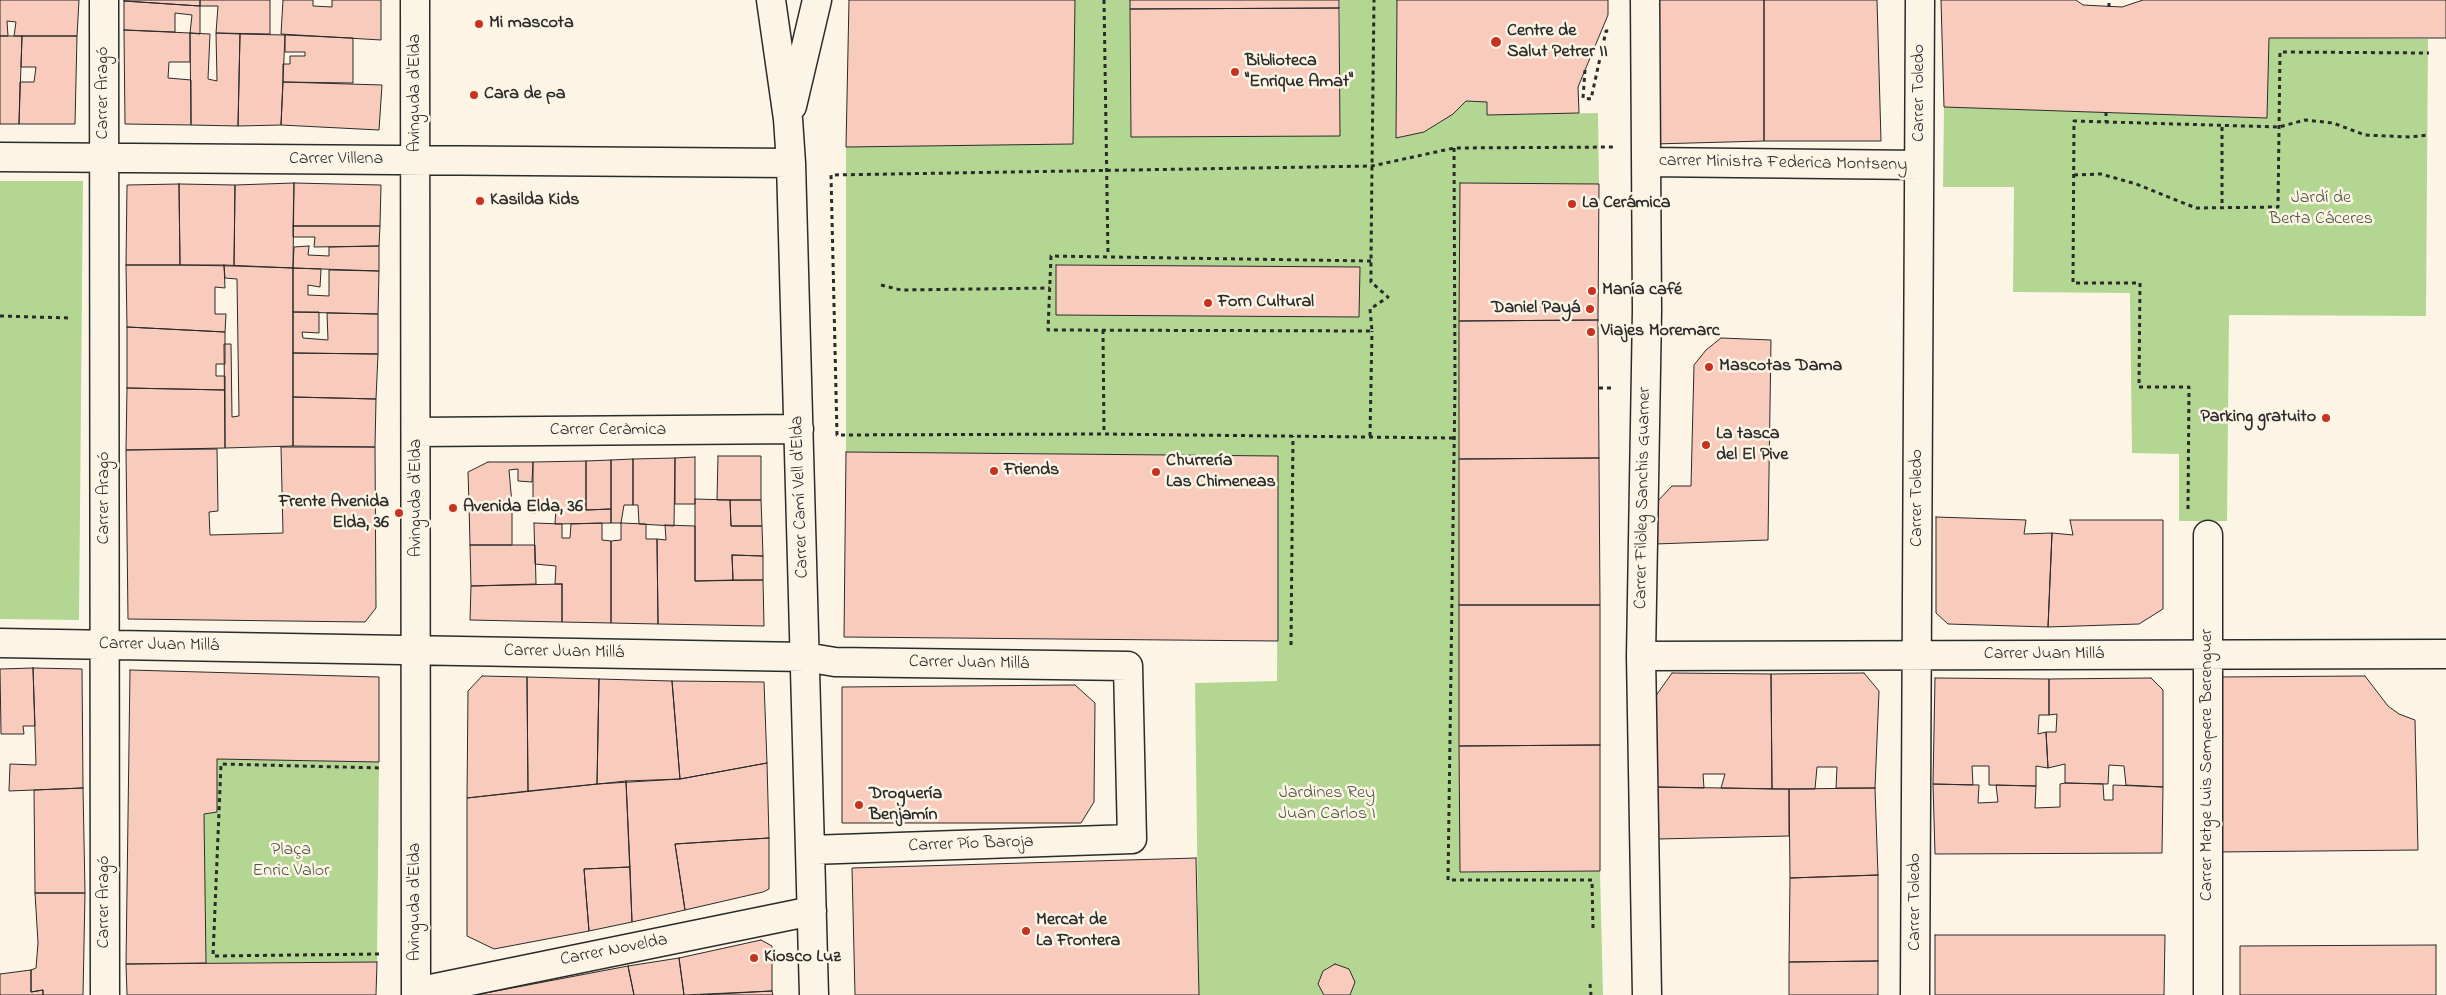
<!DOCTYPE html>
<meta charset="utf-8">
<style>
body{margin:0}
canvas{display:block;background:#fcf5e5}
</style>
<canvas width="2446" height="995"></canvas>
<script>
const g = document.querySelector('canvas').getContext('2d');
g.lineJoin = 'round';
function fillPath(path, color) { g.fillStyle = color; g.fill(path, 'evenodd'); }
const shape = rows => new Path2D(rows.map(r => 'M' + r).join(''));
function stroke(path, color, width, dash) { g.strokeStyle = color; g.lineWidth = width; g.lineCap = dash ? 'butt' : 'round'; g.setLineDash(dash || []); g.stroke(path); }
function label(font, color, halo, rows, align = 'center') {
  g.font = font + ' "Indie Flower",sans-serif'; g.lineWidth = 5; g.setLineDash([]); g.textBaseline = 'middle'; g.strokeStyle = halo; g.fillStyle = color; for (const [text, x, y, turn = 0] of rows) {
    g.save(); g.translate(x, y); g.rotate((+turn || 0) * Math.PI / 180); g.textAlign = isNaN(turn) ? turn : align; if (halo) g.strokeText(text, 0, 0); g.fillText(text, 0, 0); g.restore();
  }
}
fillPath(shape([
 [1075,0,1130,0,1131,137,1340,135,1340,0,1397,0,1396,138,1424,132,1453,114,1466,101,1487,102,1488,115,1598,113,1599,184,1460,183,1460,872,1600,871,1603,995,1199,995,1195,683,1277,681,1278,456,846,452,846,147,1073,144],
 [2269,38,2428,39,2426,316,2229,315,2227,521,2179,521,2179,454,2132,453,2130,293,2013,292,2014,187,1943,187,1944,107,2267,118],
 [0,181,83,181,79,620,0,619],
 [217,759,379,762,377,962,206,963,204,814,217,812]
]), '#b3d792');
const building = shape([
 [0,0,79,0,77,36,14,36,16,22,7,21,8,36,0,36,0,0],
 [124,0,200,0,200,6,124,1,124,0],
 [200,0,270,0,270,34,216,33,218,6,200,6,200,0],
 [283,0,313,0,313,6,332,7,332,0,381,0,381,40,281,34,283,0],
 [849,0,1075,0,1073,144,846,147,849,0],
 [1130,0,1339,0,1339,8,1130,9,1130,0],
 [1397,0,1608,0,1608,15,1578,87,1579,113,1487,115,1487,102,1466,101,1453,114,1424,132,1396,138,1397,0],
 [1653,0,1764,0,1764,141,1654,144,1653,0],
 [1764,0,1877,0,1881,141,1764,141,1764,0],
 [1941,0,2076,0,2083,5,2122,7,2143,0,2446,0,2446,38,2269,38,2267,118,1944,107,1941,0],
 [124,1,200,6,200,34,190,33,192,15,175,13,175,32,124,30,124,1],
 [1339,8,1340,136,1131,137,1130,9,1339,8],
 [124,30,190,33,190,62,169,62,168,78,191,80,191,125,125,124,124,30],
 [190,33,210,34,208,79,217,81,216,33,240,34,238,126,191,125,190,33],
 [240,34,285,35,281,125,238,126,240,34],
 [285,35,353,38,353,83,283,82,283,64,290,64,290,56,305,56,305,52,285,52,285,35],
 [0,36,22,36,19,124,0,124,0,36],
 [22,36,77,36,75,124,19,124,20,82,34,82,36,67,21,67,22,36],
 [283,82,382,85,379,130,281,125,283,82],
 [294,183,293,268,234,266,235,185,294,183],
 [294,183,381,185,380,226,293,226,294,183],
 [1460,183,1599,184,1598,320,1459,321,1460,183],
 [179,184,180,265,126,265,127,185,179,184],
 [179,184,235,185,234,266,180,265,179,184],
 [293,226,380,226,379,246,314,247,315,237,293,237,293,226],
 [309,246,308,255,329,256,329,247,379,246,379,271,293,268,294,247,309,246],
 [126,265,224,265,225,288,215,287,215,314,226,314,225,332,127,327,126,265],
 [224,265,293,268,293,446,225,448,224,344,231,344,232,417,239,416,237,279,225,278,224,265],
 [1056,265,1360,267,1359,317,1056,315,1056,265],
 [293,268,321,269,320,287,308,285,308,295,329,296,329,270,379,271,378,314,293,312,293,268],
 [293,312,319,312,319,333,302,332,303,338,328,340,327,313,378,314,378,354,293,353,293,312],
 [1598,320,1599,458,1459,459,1459,321,1598,320],
 [127,327,225,332,225,364,216,364,216,376,225,376,225,390,127,388,127,327],
 [1721,338,1771,340,1768,540,1655,544,1655,504,1672,486,1691,486,1694,365,1706,350,1721,338],
 [293,353,378,354,376,399,293,397,293,353],
 [127,388,225,390,225,448,126,450,127,388],
 [293,397,376,399,375,447,293,446,293,397],
 [281,447,375,447,376,608,365,622,128,619,126,450,217,449,218,511,209,512,210,535,283,533,281,447],
 [846,452,1278,456,1278,641,844,637,846,452],
 [718,456,761,456,761,500,717,500,718,456],
 [695,457,695,504,675,504,675,458,695,457],
 [675,458,674,526,639,524,638,505,633,505,633,459,675,458],
 [1599,458,1600,605,1459,605,1459,459,1599,458],
 [633,459,633,505,624,505,621,523,611,523,611,460,633,459],
 [611,460,611,509,586,510,586,461,611,460],
 [586,461,586,510,611,509,611,523,555,524,556,507,548,506,547,511,533,513,533,462,586,461],
 [488,462,533,462,532,482,518,481,518,469,509,470,512,504,469,504,468,472,488,462],
 [695,499,730,500,731,526,762,526,763,556,732,555,733,580,695,581,695,499],
 [730,500,761,500,762,526,731,526,730,500],
 [469,504,512,504,512,545,470,545,469,504],
 [1936,517,2026,520,2024,534,2052,533,2048,627,1948,624,1936,613,1936,517],
 [2070,520,2163,520,2163,609,2139,624,2048,627,2052,533,2073,535,2070,520],
 [534,523,562,524,562,538,570,538,571,524,602,523,602,540,611,541,611,623,562,622,562,584,555,584,556,566,535,564,534,523],
 [621,523,646,524,646,539,657,539,658,624,611,623,611,541,621,540,621,523],
 [665,525,695,526,695,581,763,580,764,626,658,624,657,539,666,540,665,525],
 [470,545,535,545,536,584,471,586,470,545],
 [732,555,763,556,763,580,733,580,732,555],
 [562,584,562,622,470,620,471,586,562,584],
 [1459,605,1600,605,1600,745,1459,746,1459,605],
 [33,668,82,669,83,788,9,791,10,764,36,765,33,668],
 [33,668,35,726,23,726,24,734,1,734,0,669,33,668],
 [130,670,379,677,379,762,217,759,217,812,204,814,206,963,126,964,130,670],
 [1672,673,1771,674,1772,789,1721,788,1725,774,1703,774,1704,788,1656,787,1655,697,1672,673],
 [1864,673,1879,691,1875,788,1836,788,1837,767,1817,767,1815,789,1772,789,1771,674,1864,673],
 [482,676,527,677,528,791,467,798,468,691,482,676],
 [2365,676,2388,706,2399,714,2415,720,2418,850,2217,852,2217,677,2365,676],
 [527,677,599,679,597,784,528,791,527,677],
 [1935,678,2049,679,2049,715,2039,715,2038,734,2046,732,2048,768,2036,766,2036,786,1989,785,1989,766,1972,766,1973,785,1933,784,1935,678],
 [2151,678,2163,690,2163,787,2126,785,2124,766,2109,765,2108,784,2065,783,2065,764,2048,768,2046,732,2056,732,2057,714,2049,715,2049,679,2151,678],
 [599,679,672,681,680,779,597,784,599,679],
 [672,681,764,682,767,763,680,779,672,681],
 [1075,685,1095,703,1094,802,1081,823,842,823,842,687,1075,685],
 [1600,745,1600,871,1460,872,1459,746,1600,745],
 [767,763,769,838,675,844,685,910,632,922,626,781,680,779,767,763],
 [626,781,630,867,584,869,589,931,494,949,467,936,467,798,626,781],
 [2065,783,2103,784,2104,800,2113,800,2113,785,2163,787,2162,853,1935,854,1933,784,1979,785,1978,803,1998,802,1996,785,2036,786,2035,808,2060,807,2060,784,2065,783],
 [1656,787,1789,789,1789,836,1658,839,1656,787],
 [83,788,85,893,35,893,34,790,83,788],
 [1875,788,1878,875,1790,878,1789,789,1875,788],
 [769,838,769,889,763,892,685,910,675,844,769,838],
 [1196,858,1199,995,855,995,852,868,1196,858],
 [630,867,632,922,589,931,584,869,630,867],
 [1878,875,1878,961,1789,962,1790,878,1878,875],
 [35,893,85,893,83,995,43,995,43,990,31,992,31,970,36,968,38,943,35,893],
 [1935,935,2165,935,2164,995,1935,995,1935,935],
 [761,940,772,946,772,991,684,995,679,958,761,940],
 [2436,945,2436,995,2240,995,2240,946,2436,945],
 [679,958,684,995,634,995,628,966,679,958],
 [1878,961,1878,995,1789,995,1789,962,1878,961],
 [377,962,376,995,127,995,126,964,377,962],
 [1335,964,1349,969,1355,982,1350,995,1324,995,1318,984,1323,971,1335,964],
 [628,966,634,995,475,995,628,966],
 [31,970,31,992,43,990,43,995,0,995,0,974,31,970],
 [772,991,773,995,700,995,772,991]
]);
fillPath(building, '#f9cbbc');
stroke(building, '#2b2b2b', 1);
const minor = shape([
 [104,0,105,995],
 [415,0,416,995],
 [771,0,788,119,791,163,814,995],
 [1645,0,1647,311,1641,656,1647,995],
 [792,106,817,0],
 [0,157,791,163],
 [1647,162,1919,165],
 [416,432,799,429],
 [2208,535,2208,995],
 [0,643,805,657,835,662,1128,666,1132,839,810,850],
 [1641,656,2446,654],
 [416,992,812,911],
 [1915,995,1920,0]
]);
stroke(minor, '#2b2b2b', 31);
stroke(shape([
 [1104,0,1108,256],
 [2109,7,2109,0],
 [1585,70,1583,98,1591,99,1606,31,1611,31],
 [2106,112,2106,122],
 [2222,127,2222,206],
 [1454,148,1455,384,1448,880,1592,880,1593,928],
 [2074,175,2101,174,2136,184,2196,208,2278,207,2280,52,2429,53],
 [1371,261,1051,256,1048,330,1372,331,1370,309,1388,297,1371,282,1371,261,1372,166,1374,0],
 [881,285,901,290,1050,288],
 [0,316,70,318],
 [1103,330,1104,434],
 [1599,388,1612,388],
 [1370,436,1372,331],
 [1453,438,1104,434,837,435,831,175,1372,166,1454,148,1613,147],
 [2188,509,2189,387,2139,387,2140,283,2073,283,2074,121,2279,127,2305,120,2333,123,2365,135,2410,137,2428,135],
 [1291,645,1293,436],
 [379,954,213,956,221,764,382,768],
 [1590,984,1591,995]
]), '#2b2b2b', 3, [4, 4]);
stroke(minor, '#fcf5e5', 28);
for (const [x, y, r, color] of [
 [479,24,5,"#c8321e"],
 [1496,42,6,"#c8321e"],
 [1235,72,5,"#c8321e"],
 [474,95,5,"#c8321e"],
 [480,201,5,"#c8321e"],
 [1572,204,5,"#c8321e"],
 [1592,291,5,"#c8321e"],
 [1208,303,5,"#c8321e"],
 [1590,309,5,"#c8321e"],
 [1591,332,5,"#c8321e"],
 [1709,367,5,"#c8321e"],
 [2326,418,5,"#c8321e"],
 [1706,445,5,"#c8321e"],
 [994,471,5,"#c8321e"],
 [1156,472,5,"#c8321e"],
 [453,508,5,"#c8321e"],
 [399,513,5,"#c8321e"],
 [859,805,5,"#c8321e"],
 [1026,931,5,"#c8321e"],
 [754,958,5,"#c8321e"]
]) { const dot = new Path2D(); dot.arc(x, y, r, 0, 2 * Math.PI); g.fillStyle = color; g.fill(dot); stroke(dot, '#fcf5e5', 2); }
label('bold 18px', '#2b2b2b', '#fcf5e5', [
 ["Mi mascota",489,24],
 ["Centre de",1507,32],
 ["Salut Petrer II",1507,53],
 ["Biblioteca",1245,62],
 ["\"Enrique Amat\"",1245,83],
 ["Cara de pa",484,95],
 ["Kasilda Kids",490,201],
 ["La Cerámica",1582,204],
 ["Manía café",1602,291],
 ["Forn Cultural",1218,303],
 ["Daniel Payá",1580,309,"right"],
 ["Viajes Moremarc",1601,332],
 ["Mascotas Dama",1719,367],
 ["Parking gratuito",2316,418,"right"],
 ["La tasca",1716,435],
 ["del El Pive",1716,456],
 ["Churrería",1166,462],
 ["Las Chimeneas",1166,483],
 ["Friends",1004,471],
 ["Frente Avenida",389,503,"right"],
 ["Elda, 36",389,524,"right"],
 ["Avenida Elda, 36",463,508],
 ["Droguería",869,795],
 ["Benjamín",869,816],
 ["Mercat de",1036,921],
 ["La Frontera",1036,942],
 ["Kiosco Luz",764,958]
], 'left');
label('18px', '#2b2b2b', '#fcf5e5', [
 ["Carrer Aragó",104,93,-90],
 ["Avinguda d'Elda",416,93,-90],
 ["Carrer Toledo",1920,93,-90],
 ["Carrer Villena",336,160],
 ["carrer Ministra Federica Montseny",1783,164,1],
 ["Carrer Ceràmica",608,431],
 ["Carrer Camí Vell d'Elda",801,497,-92],
 ["Carrer Aragó",105,498,-90],
 ["Avinguda d'Elda",417,498,-90],
 ["Carrer Filòleg Sanchis Guarner",1644,498,-89],
 ["Carrer Toledo",1918,498,-90],
 ["Carrer Juan Millá",159,646,1],
 ["Carrer Juan Millá",564,653,1],
 ["Carrer Juan Millá",2044,655],
 ["Carrer Juan Millá",969,664,1],
 ["Carrer Metge Luis Sempere Berenguer",2208,765,-90],
 ["Carrer Pío Baroja",971,845,-2],
 ["Carrer Aragó",105,902,-90],
 ["Avinguda d'Elda",416,902,-90],
 ["Carrer Toledo",1916,902,-90],
 ["Carrer Novelda",614,951,-11]
]);
label('18px', '#4d5645', '#fcf5e5', [
 ["Jardí de",2321,199],
 ["Berta Cáceres",2321,220],
 ["Jardines Rey",1327,794],
 ["Juan Carlos I",1327,815],
 ["Plaça",291,851],
 ["Enric Valor",291,872]
]);
</script>
